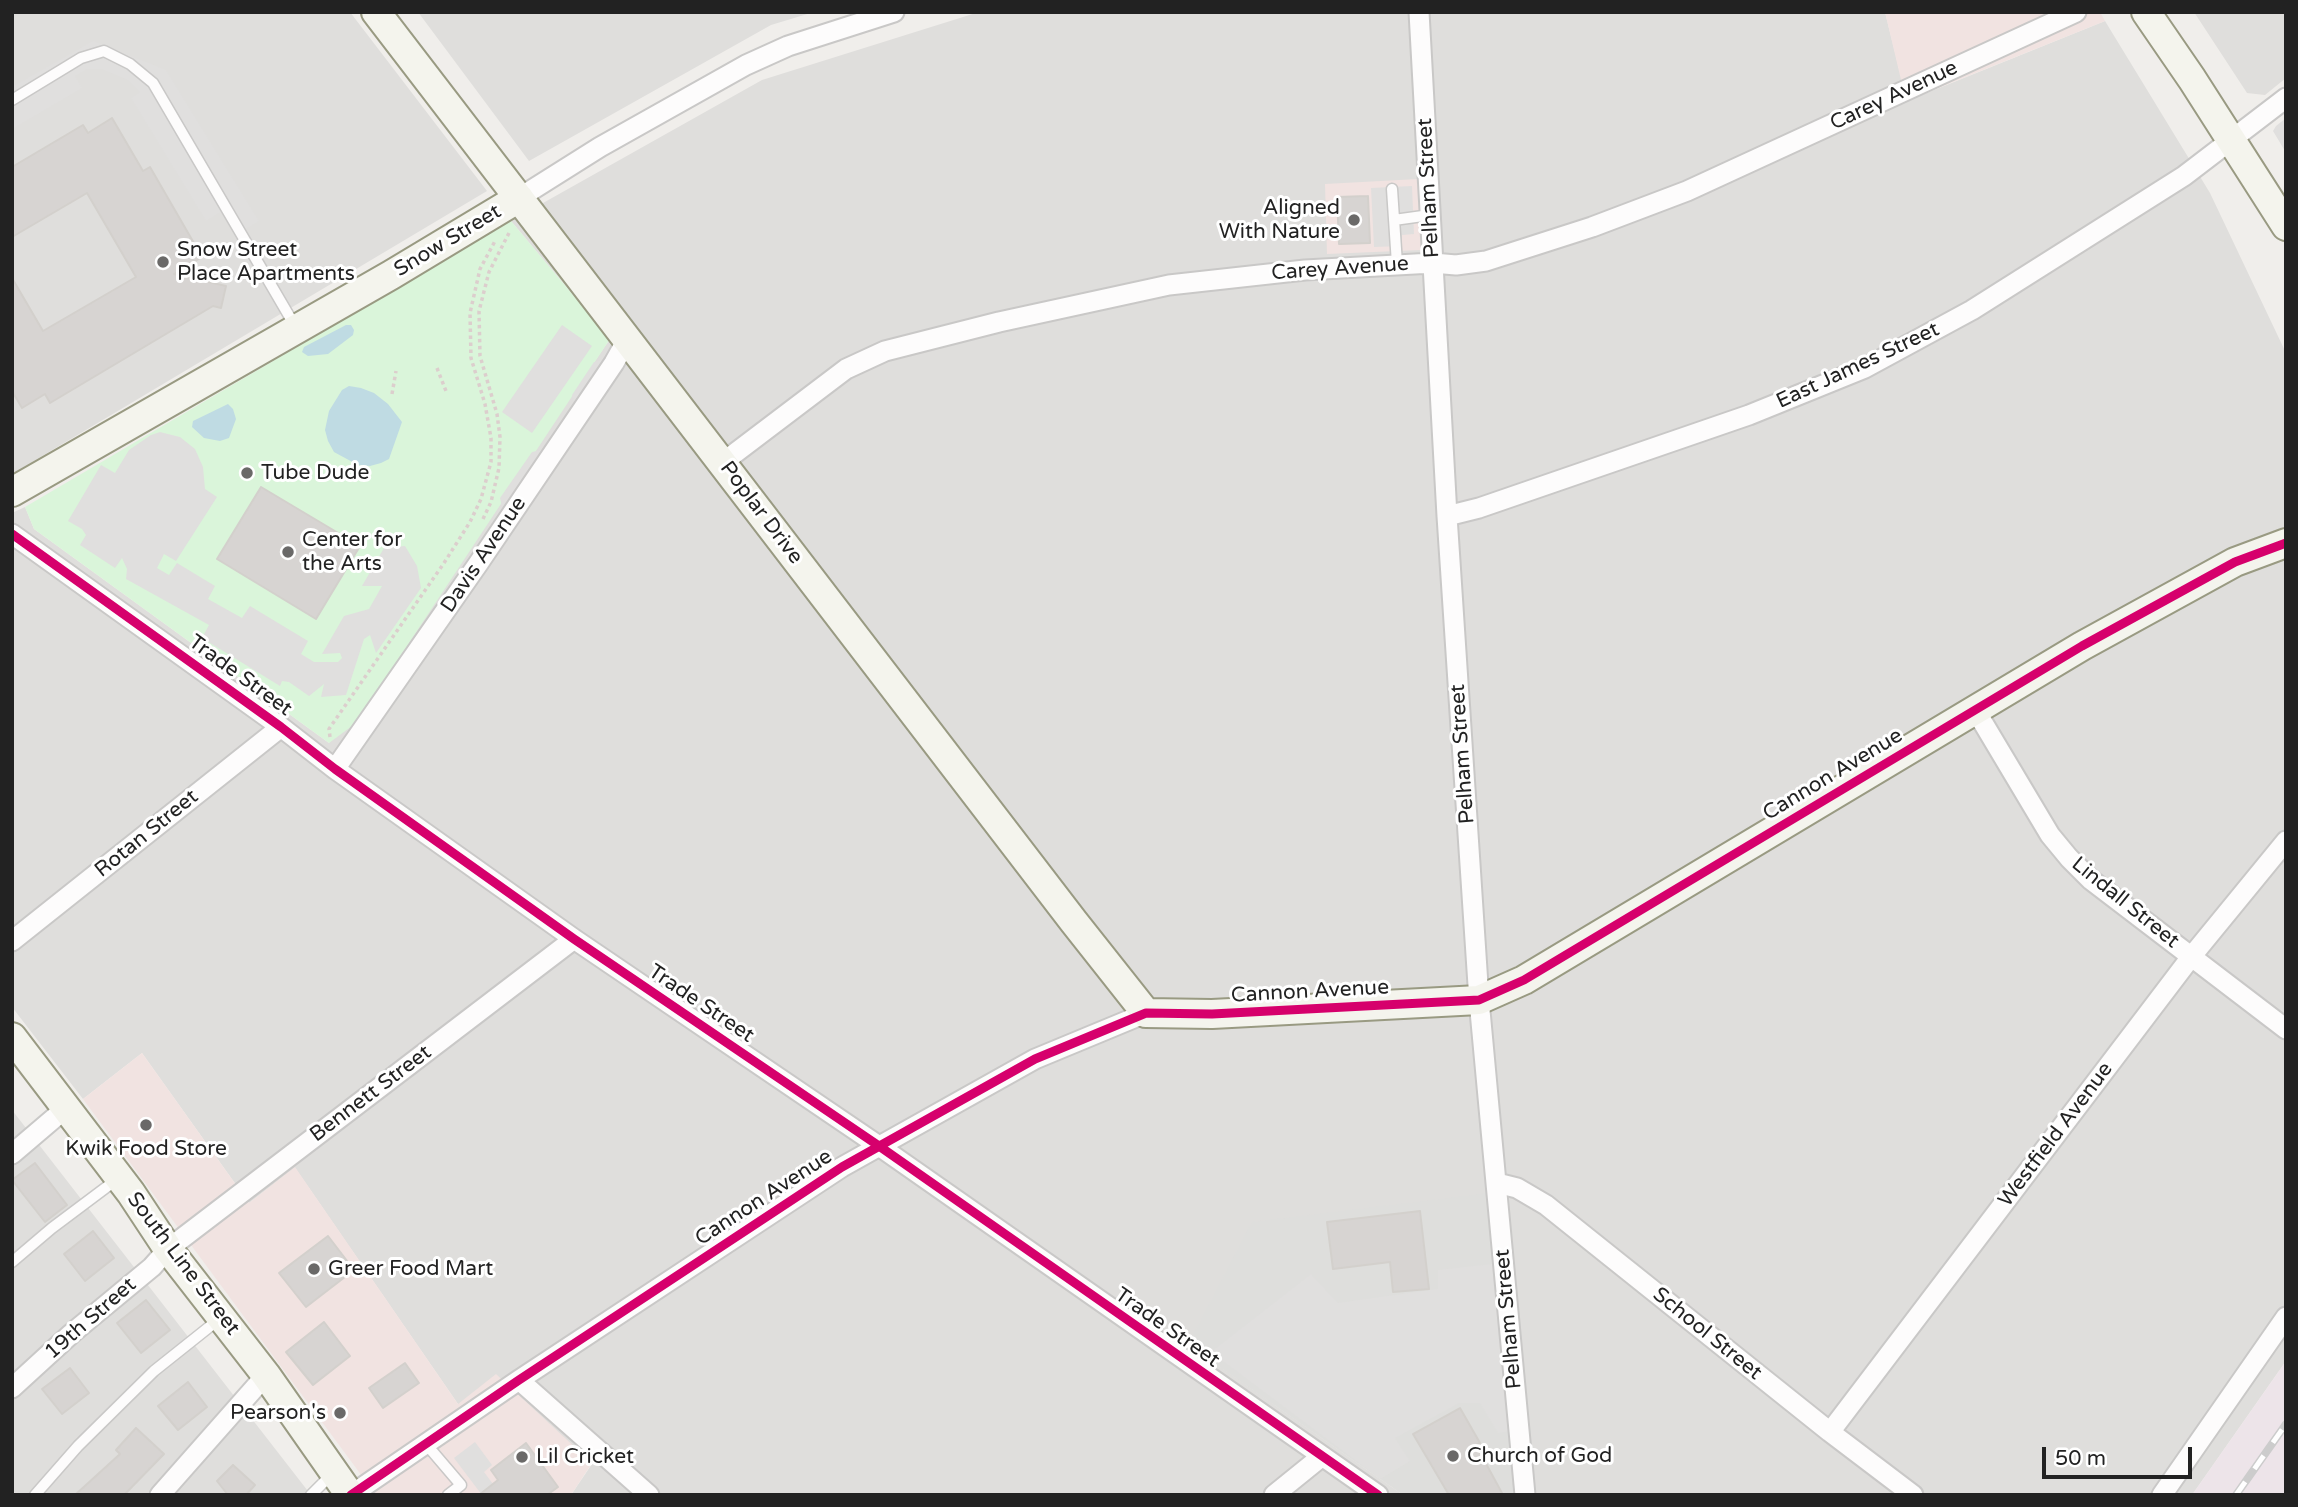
<!DOCTYPE html>
<style>
body{margin:0}
#map{position:relative;width:2298px;height:1507px;overflow:hidden;background:#f0eeeb;font-family:"Varela Round",sans-serif}
canvas{display:block}
.frame{position:absolute;inset:0;border:14px solid #222;pointer-events:none}
.scale{position:absolute;left:2042px;top:1447px;width:150px;height:32px;box-sizing:border-box;border:4px solid #222;border-top:0;padding-left:9px;font-size:21px;line-height:24px;white-space:nowrap;color:#222;-webkit-text-stroke:5px #fff;paint-order:stroke}
</style>
<div id="map">
<canvas width="2298" height="1507"></canvas>
<div class="frame"></div>
<div class="scale">50 m</div>
</div>
<script>
const g = document.querySelector('canvas').getContext('2d');
g.lineJoin = 'round';
function fillPath(path, color) { g.fillStyle = color; g.fill(path, 'evenodd'); }
const shape = rows => new Path2D(rows.map(r => 'M' + r).join(''));
function stroke(path, color, width, dash) { g.strokeStyle = color; g.lineWidth = width; g.lineCap = dash ? 'butt' : 'round'; g.setLineDash(dash || []); g.stroke(path); }
function label(font, color, halo, rows, align = 'center') {
  g.font = font + ' "Varela Round",sans-serif'; g.lineWidth = 6; g.setLineDash([]); g.textBaseline = 'middle'; g.strokeStyle = halo; g.fillStyle = color; for (const [text, x, y, turn = 0] of rows) {
    g.save(); g.translate(x, y); g.rotate((+turn || 0) * Math.PI / 180); g.textAlign = isNaN(turn) ? turn : align; if (halo) g.strokeText(text, 0, 0); g.fillText(text, 0, 0); g.restore();
  }
}
fillPath(shape([
 [12,12,350,12,487,191,12,474],
 [418,12,814,12,771,25,529,161],
 [979,12,1885,12,1907,101,2105,21,2210,193,2286,353,2286,1361,2192,1495,1518,1495,1189,1345,1403,1495,571,1495,592,1464,458,1404,295,1168,249,1203,142,1053,83,1099,12,1007,12,513,25,507,34,529,329,743,610,339,511,221,762,80],
 [2194,12,2286,12,2286,78,2265,95,2247,93],
 [12,1110,311,1495,12,1495]
]), '#dfdedc');
fillPath(shape([
 [1885,12,2100,12,2105,21,1906,101],
 [1418,179,1421,250,1327,254,1325,184],
 [142,1053,249,1203,295,1167,458,1404,496,1374,592,1463,571,1495,376,1495,83,1099]
]), '#f1e3e1');
fillPath(shape([
 [2286,1361,2286,1495,2192,1495]
]), '#ede4e9');
fillPath(shape([
 [1489,1193,1518,1495,1403,1495,1188,1345,1252,1222]
]), '#dededc');
fillPath(shape([
 [511,221,610,339,356,723,329,743,34,529,25,507]
]), '#daf5da');
fillPath(shape([
 [93,41,166,70,259,221,237,234,222,211,206,221,131,98,140,92,126,79,102,69,87,69,75,76,82,88,12,129,12,87],
 [2286,118,2286,151,2285,151,2273,131,2276,126],
 [1412,186,1414,234,1402,235,1402,246,1374,247,1371,188],
 [562,325,592,346,532,433,502,412],
 [608,359,575,406,572,395,594,362],
 [160,432,180,437,195,449,203,467,205,489,217,497,176,561,164,554,157,568,169,575,177,563,215,586,208,599,242,618,250,606,308,641,301,654,314,662,338,662,342,658,340,653,322,654,344,616,369,609,382,586,362,586,384,548,405,546,417,566,421,588,376,653,370,635,364,639,346,695,321,697,324,684,309,696,289,682,282,681,280,686,202,638,209,625,126,579,127,569,122,558,115,568,80,545,86,535,82,529,68,521,101,465,115,473,129,450,151,435],
 [546,449,503,511,500,498,532,452],
 [1493,1264,1510,1431,1498,1433,1480,1403,1459,1403,1395,1438,1410,1461,1380,1479,1211,1352,1311,1274,1338,1303,1438,1289,1438,1270],
 [475,1442,492,1465,484,1472,501,1495,482,1495,454,1458]
]), '#e0dfde');
fillPath(shape([
 [346,325,351,325,354,330,353,335,328,354,308,356,302,352,304,347],
 [349,386,361,388,374,393,388,404,402,422,389,459,381,463,370,466,358,465,334,452,328,441,325,430,329,411,342,390],
 [228,404,233,409,236,419,229,438,220,441,204,438,192,427,193,421]
]), '#bfdbe3');
const building = shape([
 [112,118,143,171,150,167,202,257,174,274,226,286,221,308,213,306,50,403,45,394,22,408,12,391,12,278,43,331,136,277,87,193,12,237,12,167,83,125,88,133,112,118],
 [1368,196,1370,243,1339,244,1337,197,1368,196],
 [261,487,360,546,316,619,217,559,261,487],
 [35,1163,67,1205,45,1222,12,1180,35,1163],
 [1420,1211,1429,1289,1393,1292,1390,1262,1333,1269,1327,1222,1420,1211],
 [93,1231,114,1258,85,1281,64,1254,93,1231],
 [328,1236,354,1270,306,1307,279,1273,328,1236],
 [146,1300,170,1330,141,1353,117,1323,146,1300],
 [324,1322,350,1356,313,1385,286,1352,324,1322],
 [405,1363,419,1383,383,1408,369,1388,405,1363],
 [70,1368,89,1393,62,1414,42,1389,70,1368],
 [188,1382,207,1407,178,1430,158,1406,188,1382],
 [1460,1408,1480,1443,1476,1445,1503,1495,1449,1495,1413,1434,1460,1408],
 [136,1428,164,1454,124,1495,75,1495,120,1454,116,1450,136,1428],
 [526,1443,558,1487,547,1495,479,1495,498,1480,491,1470,526,1443],
 [233,1465,255,1485,246,1495,228,1495,217,1481,233,1465]
]);
fillPath(building, '#d7d4d2');
stroke(building, '#d3d0cc', 2);
const lane = shape([
 [12,100,81,58,104,51,130,64,153,83,295,326],
 [1392,189,1397,264],
 [1394,220,1430,215],
 [12,1262,52,1228,116,1180],
 [426,1444,461,1485,448,1495],
 [35,1495,78,1446,154,1371,218,1320],
 [311,1495,331,1475]
]);
const street = shape([
 [1419,12,1447,516,1479,1000,1525,1495],
 [519,198,600,147,746,65,788,46,894,12],
 [722,463,846,369,885,351,999,322,1169,285,1305,270,1433,263,1456,265,1486,261,1592,227,1687,191,2076,12],
 [1447,516,1479,508,1749,415,1865,368,1972,310,2184,176,2286,98],
 [12,534,281,727,335,769,574,939,879,1146,1378,1495],
 [1976,711,2050,835,2069,858,2091,880,2286,1029],
 [335,769,478,564,614,363,628,338],
 [12,941,281,727],
 [12,1154,66,1108],
 [1497,1183,1517,1188,1546,1205,1830,1432,1913,1495],
 [519,1380,649,1495],
 [12,1388,71,1334,152,1267,168,1249,574,939],
 [1830,1432,2191,957,2286,841],
 [160,1495,266,1375],
 [351,1495,519,1380,842,1167,1035,1059,1146,1013],
 [1274,1495,1321,1457],
 [2162,1495,2286,1317]
]);
const secondary = shape([
 [376,12,1074,922,1146,1013,1212,1014,1479,1000,1524,980,2082,646,2235,562,2286,543],
 [2146,12,2192,79,2286,226],
 [12,492,391,275,519,198],
 [12,1037,131,1193,168,1249,266,1375,350,1495]
]);
stroke(lane, '#c9c8c7', 13);
stroke(street, '#c9c8c7', 23);
stroke(secondary, '#999a82', 32);
stroke(shape([
 [437,368,446,391],
 [392,394,396,371],
 [483,519,491,502,499,468,500,437,497,414,480,356,479,311,489,272,510,231],
 [330,737,329,729,444,563,470,522,481,499,491,462,491,438,485,404,471,358,470,313,480,269,495,241]
]), '#dccecd', 3.5, [3.5, 3.5]);
stroke(lane, '#fdfcfc', 10);
stroke(street, '#fdfcfc', 19);
stroke(secondary, '#f4f4ed', 28);
const rail = shape([
 [2236,1495,2286,1424]
]);
stroke(rail, '#ccc', 8);
stroke(rail, '#fff', 5, [16]);
stroke(shape([
 [12,534,281,727,335,769,574,939,879,1146,1378,1495],
 [351,1495,519,1380,842,1167,1035,1059,1146,1013,1212,1014,1479,1000,1524,980,2082,646,2235,562,2286,543]
]), '#d6006c', 9);
for (const [x, y, r, color] of [
 [1354,220,7,"#6a6968"],
 [163,262,7,"#6a6968"],
 [247,473,7,"#6a6968"],
 [288,552,7,"#6a6968"],
 [146,1125,7,"#6a6968"],
 [314,1269,7,"#6a6968"],
 [340,1413,7,"#6a6968"],
 [1453,1456,7,"#6a6968"],
 [522,1457,7,"#6a6968"]
]) { const dot = new Path2D(); dot.arc(x, y, r, 0, 2 * Math.PI); g.fillStyle = color; g.fill(dot); stroke(dot, '#fff', 2.5); }
label('21px', '#222', '#fff', [
 ["Carey Avenue",1894,96,-25],
 ["Pelham Street",1429,188,-93],
 ["Snow Street",448,241,-31],
 ["Carey Avenue",1340,269,-4],
 ["East James Street",1858,366,-25],
 ["Poplar Drive",761,513,53],
 ["Davis Avenue",484,555,-56],
 ["Trade Street",240,676,36],
 ["Pelham Street",1463,754,-94],
 ["Cannon Avenue",1833,775,-31],
 ["Rotan Street",147,834,-39],
 ["Lindall Street",2125,903,39],
 ["Cannon Avenue",1310,992,-3],
 ["Trade Street",701,1004,34],
 ["Bennett Street",371,1094,-37],
 ["Westfield Avenue",2056,1135,-53],
 ["Cannon Avenue",764,1198,-33],
 ["South Line Street",183,1264,53],
 ["19th Street",91,1319,-41],
 ["Pelham Street",1509,1319,-95],
 ["Trade Street",1167,1328,35],
 ["School Street",1707,1334,39]
]);
label('21px', '#222', '#fff', [
 ["Aligned",1340,208,"right"],
 ["With Nature",1340,232,"right"],
 ["Snow Street",177,250],
 ["Place Apartments",177,274],
 ["Tube Dude",261,473],
 ["Center for",302,540],
 ["the Arts",302,564],
 ["Kwik Food Store",146,1149,"center"],
 ["Greer Food Mart",328,1269],
 ["Pearson's",326,1413,"right"],
 ["Church of God",1467,1456],
 ["Lil Cricket",536,1457]
], 'left');
</script>
